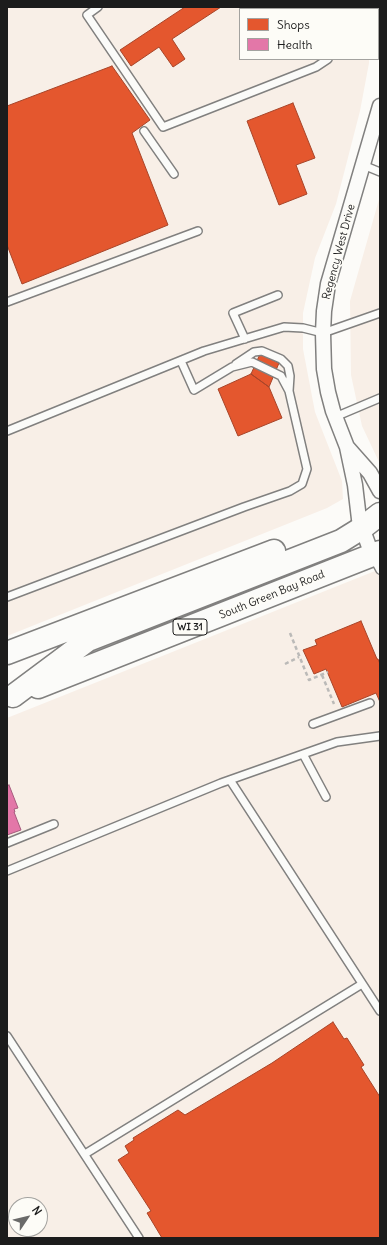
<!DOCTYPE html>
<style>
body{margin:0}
#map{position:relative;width:387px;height:1245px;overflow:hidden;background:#fcfbf8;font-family:Delius,sans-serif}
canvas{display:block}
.frame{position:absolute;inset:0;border:8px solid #1c1c1c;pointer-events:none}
.legend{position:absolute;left:239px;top:8px;width:140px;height:52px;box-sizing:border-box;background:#fdfcf7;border:1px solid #a3a29f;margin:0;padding:5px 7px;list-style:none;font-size:12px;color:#1c1c1c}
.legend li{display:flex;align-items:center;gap:8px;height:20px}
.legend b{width:20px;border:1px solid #a3a29f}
.north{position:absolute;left:8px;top:1197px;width:40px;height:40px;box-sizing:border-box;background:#fdfcf7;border:1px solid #a3a29f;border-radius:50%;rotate:55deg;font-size:11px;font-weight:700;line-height:16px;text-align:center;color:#1c1c1c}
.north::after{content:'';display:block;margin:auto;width:14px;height:18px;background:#6a6a69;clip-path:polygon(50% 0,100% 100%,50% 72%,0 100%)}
</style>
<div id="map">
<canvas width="387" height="1245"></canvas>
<div class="frame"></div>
<ul class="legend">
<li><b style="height:11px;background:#e4572e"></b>Shops</li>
<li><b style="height:11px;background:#e377a8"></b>Health</li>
</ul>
<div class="north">N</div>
</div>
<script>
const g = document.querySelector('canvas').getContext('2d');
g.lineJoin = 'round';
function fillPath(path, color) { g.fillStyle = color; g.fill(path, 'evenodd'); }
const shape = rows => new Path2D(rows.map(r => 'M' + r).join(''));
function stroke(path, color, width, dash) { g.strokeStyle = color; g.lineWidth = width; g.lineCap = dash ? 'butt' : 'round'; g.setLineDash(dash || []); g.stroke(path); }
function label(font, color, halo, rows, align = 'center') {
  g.font = font + ' Delius,sans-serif'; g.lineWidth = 4; g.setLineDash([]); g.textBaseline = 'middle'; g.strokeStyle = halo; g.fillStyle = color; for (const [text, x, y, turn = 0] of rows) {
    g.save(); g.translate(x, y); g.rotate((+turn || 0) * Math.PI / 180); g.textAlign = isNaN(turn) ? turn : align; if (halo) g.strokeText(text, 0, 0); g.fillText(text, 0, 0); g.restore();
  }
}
fillPath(shape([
 [7,7,362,7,363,9,240,9,240,59,369,59,369,63,360,111,336,204,315,258,303,313,303,349,315,412,342,481,343,499,327,508,7,636],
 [380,196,380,464,362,426,351,375,350,301],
 [380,569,380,1238,7,1238,7,718],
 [16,1205,40,1205,40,1229,16,1229]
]), '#f8efe7');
const shops = shape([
 [185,7,221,7,172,39,185,59,173,67,159,47,131,66,120,50,185,7],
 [112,66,150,120,132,133,168,225,22,284,7,245,7,106,112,66],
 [293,103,315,158,296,165,307,194,279,205,247,121,293,103],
 [260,354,279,363,269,387,251,374,260,354],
 [251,374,269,387,282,418,238,436,218,389,251,374],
 [361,621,377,659,378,659,380,664,380,702,376,693,342,707,326,669,314,674,303,650,317,645,315,640,361,621],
 [333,1022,344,1039,347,1038,364,1065,361,1067,380,1097,380,1238,162,1238,147,1213,151,1211,118,1160,129,1153,125,1146,134,1140,133,1138,178,1110,185,1115,272,1063,333,1022]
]);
fillPath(shops, '#e4572e');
stroke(shops, '#a84529', 1);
const health = shape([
 [9,785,18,808,14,809,15,812,14,812,21,830,7,835,7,786,9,785]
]);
fillPath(health, '#e377a8');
stroke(health, '#a75c7e', 1);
const lane = shape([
 [98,7,87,15,163,127,316,67,328,59],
 [378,37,380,37],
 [144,131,174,174],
 [363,165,380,172],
 [7,302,198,231],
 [245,339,233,313,278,295],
 [236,364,254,352,262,351,281,359,288,366,290,376,289,391],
 [335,417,380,398],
 [7,431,204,351,284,327,303,328,323,333,380,313],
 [373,557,380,570],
 [7,597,244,507,290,491,302,484,307,469,289,391,281,376,252,362,232,367,194,390,181,361],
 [313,724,370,703],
 [303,754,326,797],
 [230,780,380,1011],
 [7,843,54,824],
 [7,871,221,783,337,742,380,736],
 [7,1036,139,1238],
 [85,1154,362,984]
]);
const street = shape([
 [380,7,380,8],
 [347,447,370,473,380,491],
 [372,555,359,519,355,485,347,447,333,411,328,392,324,369,323,333,324,311,328,284,380,106]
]);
const primary = shape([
 [7,653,274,551],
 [38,687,380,552],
 [13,696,88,640,341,541,362,528,380,514]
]);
stroke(lane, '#81807f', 10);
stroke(street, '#81807f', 17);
stroke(primary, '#81807f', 25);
stroke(shape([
 [290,633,309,680,328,672],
 [285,664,299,657],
 [322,675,334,704]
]), '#bbbab8', 2.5, [4, 3]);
stroke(lane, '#fbfbf9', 7);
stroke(street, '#fbfbf9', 14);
stroke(primary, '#fbfbf9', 22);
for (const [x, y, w] of [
 [190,627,34]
]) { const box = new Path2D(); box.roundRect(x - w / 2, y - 8, w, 16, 3); g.fillStyle = '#fdfcf7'; g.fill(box); stroke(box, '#1c1c1c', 1); }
label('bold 10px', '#1c1c1c', null, [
 ["WI 31",190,627]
]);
label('11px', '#1c1c1c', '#fdfcf7', [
 ["Regency West Drive",339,252,-75],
 ["South Green Bay Road",272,595,-22]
]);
</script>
